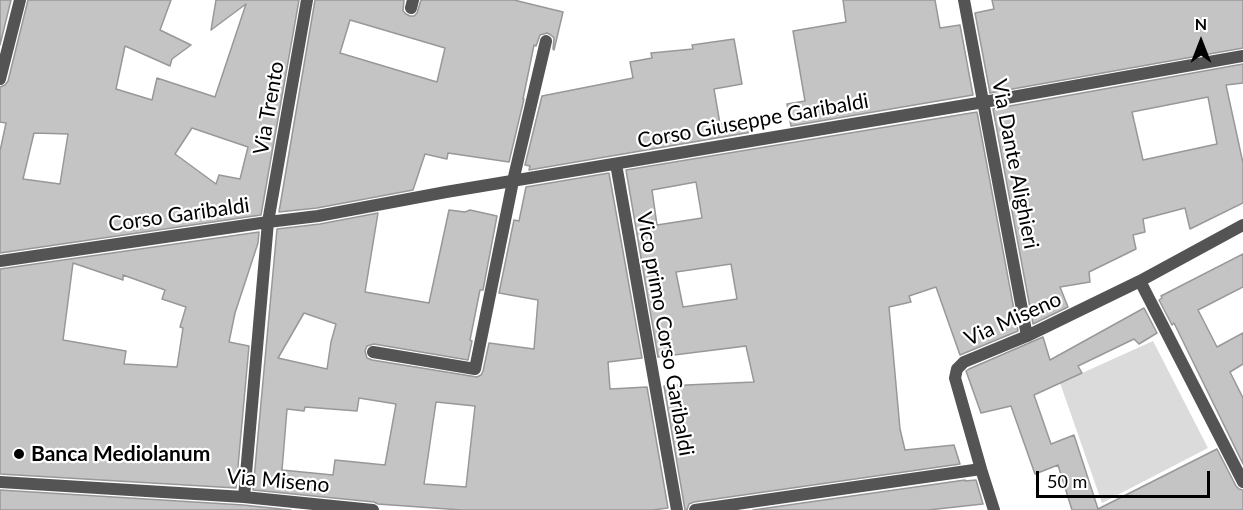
<!DOCTYPE html>
<style>
body{margin:0}
#map{position:relative;width:1243px;height:510px;overflow:hidden;background:#fff;font-family:Lato,sans-serif}
canvas{display:block}
.north{position:absolute;left:1171px;top:12px;width:60px;height:60px;-webkit-text-stroke:4px #fff;paint-order:stroke;rotate:0deg;font-size:16px;font-weight:700;line-height:24px;text-align:center;color:#000}
.north::after{content:'';display:block;margin:auto;width:21px;height:27px;background:#000;clip-path:polygon(50% 0,100% 100%,50% 72%,0 100%)}
.scale{position:absolute;left:1036px;top:471px;width:174px;height:27px;box-sizing:border-box;border:3px solid #000;border-top:0;padding-left:8px;font-size:18px;line-height:21px;white-space:nowrap;color:#000;-webkit-text-stroke:4px #fff;paint-order:stroke}
</style>
<div id="map">
<canvas width="1243" height="510"></canvas>
<div class="north">N</div>
<div class="scale">50 m</div>
</div>
<script>
const g = document.querySelector('canvas').getContext('2d');
g.lineJoin = 'round';
function fillPath(path, color) { g.fillStyle = color; g.fill(path, 'evenodd'); }
const shape = rows => new Path2D(rows.map(r => 'M' + r).join(''));
function stroke(path, color, width, dash) { g.strokeStyle = color; g.lineWidth = width; g.lineCap = dash ? 'butt' : 'round'; g.setLineDash(dash || []); g.stroke(path); }
function label(font, color, halo, rows, align = 'center') {
  g.font = font + ' Lato,sans-serif'; g.lineWidth = 4.5; g.setLineDash([]); g.textBaseline = 'middle'; g.strokeStyle = halo; g.fillStyle = color; for (const [text, x, y, turn = 0] of rows) {
    g.save(); g.translate(x, y); g.rotate((+turn || 0) * Math.PI / 180); g.textAlign = isNaN(turn) ? turn : align; if (halo) g.strokeText(text, 0, 0); g.fillText(text, 0, 0); g.restore();
  }
}
fillPath(shape([
 [1153,341,1208,448,1102,503,1060,383]
]), '#dbdbdb');
const building = shape([
 [0,0,11,0,0,45,0,0],
 [28,0,171,0,160,30,191,45,172,59,170,66,125,46,116,89,152,100,157,78,215,97,246,4,211,30,216,0,299,0,261,215,0,253,0,151,6,123,0,122,0,87,5,85,8,81,28,0],
 [192,128,248,147,240,179,219,175,216,184,175,154,192,128],
 [34,133,68,134,60,184,23,179,34,133],
 [315,0,404,0,403,11,406,14,410,16,414,16,417,13,421,0,514,0,563,12,554,50,553,49,554,38,551,35,547,33,540,35,536,46,534,45,523,99,524,99,509,162,448,153,447,159,425,154,413,190,317,208,279,212,315,0],
 [350,20,445,48,437,82,340,53,350,20],
 [843,0,935,0,940,28,960,25,973,95,791,126,787,104,805,101,793,31,846,22,843,0],
 [992,0,1243,0,1243,48,990,93,975,13,994,9,992,0],
 [734,39,742,84,714,89,720,124,749,119,752,132,529,170,530,166,525,165,542,96,633,78,630,62,652,58,651,53,693,49,692,45,734,39],
 [1243,64,1243,83,1226,85,1243,163,1243,203,1190,229,1185,208,1143,219,1145,232,1133,235,1136,249,1089,272,1090,282,1060,287,1068,307,1033,324,993,109,1243,64],
 [1208,97,1217,144,1143,160,1132,112,1208,97],
 [977,112,1018,331,960,355,936,287,909,296,911,302,889,307,900,429,905,450,954,445,960,464,694,502,689,504,687,510,685,510,664,386,754,382,746,346,658,357,626,170,977,112],
 [696,182,702,218,657,225,652,190,696,182],
 [731,264,737,299,683,307,676,272,731,264],
 [609,173,642,358,608,362,610,389,647,387,668,508,653,510,461,510,378,504,374,502,253,490,277,229,320,224,378,213,365,292,429,303,449,210,465,212,470,210,497,216,483,290,480,290,470,340,472,341,468,360,374,344,367,346,365,351,367,358,372,360,477,377,481,375,483,371,489,343,534,349,538,300,499,293,514,220,519,221,526,187,609,173],
 [304,313,336,324,331,342,327,369,278,358,304,313],
 [359,398,396,404,385,465,335,460,333,475,282,470,287,409,304,411,305,407,357,411,359,398],
 [436,402,475,406,466,487,424,484,436,402],
 [259,232,258,243,235,313,229,342,249,346,236,488,0,474,0,269,259,232],
 [73,263,123,280,123,275,165,290,162,299,186,307,180,327,183,328,177,367,124,364,126,351,63,340,73,263],
 [1243,254,1243,287,1198,310,1217,347,1243,333,1243,364,1230,372,1243,398,1243,464,1174,323,1172,325,1159,300,1162,298,1161,296,1243,254],
 [1144,308,1157,333,1139,344,1134,339,1078,366,1082,373,1034,395,1051,444,1074,435,1098,509,1217,449,1236,486,1239,489,1243,490,1243,510,1072,510,1058,465,1035,474,1011,406,981,413,966,371,969,369,1043,337,1050,360,1144,308],
 [965,480,965,481,976,480,983,504,928,510,753,510,965,480],
 [0,490,243,505,291,510,0,510,0,490]
]);
fillPath(building, '#c4c4c4');
stroke(building, '#989898', 1.5);
stroke(shape([
 [964,0,1027,336],
 [411,8,413,0],
 [616,164,677,510],
 [0,261,268,222,318,216,446,192,984,102,1243,56],
 [1140,281,1243,482],
 [373,352,475,369,513,181,546,41],
 [981,469,994,510],
 [0,482,244,497,373,510],
 [244,497,268,222,307,0],
 [695,510,981,469,955,378,957,369,964,362,1027,336,1140,281,1243,225]
]), '#545454', 12);
stroke(shape([
 [0,79,20,0]
]), '#545454', 12);
for (const [x, y, r, color] of [
 [19,454,6,"#000"]
]) { const dot = new Path2D(); dot.arc(x, y, r, 0, 2 * Math.PI); g.fillStyle = color; g.fill(dot); stroke(dot, '#fff', 2); }
label('21px', '#000', '#fff', [
 ["Via Trento",269,108,-80],
 ["Corso Giuseppe Garibaldi",753,121,-10],
 ["Via Dante Alighieri",1015,164,79],
 ["Corso Garibaldi",179,215,-8],
 ["Via Miseno",1013,319,-24],
 ["Vico primo Corso Garibaldi",665,334,80],
 ["Via Miseno",278,481,5]
]);
label('bold 21px', '#000', '#fff', [
 ["Banca Mediolanum",31,454]
], 'left');
</script>
